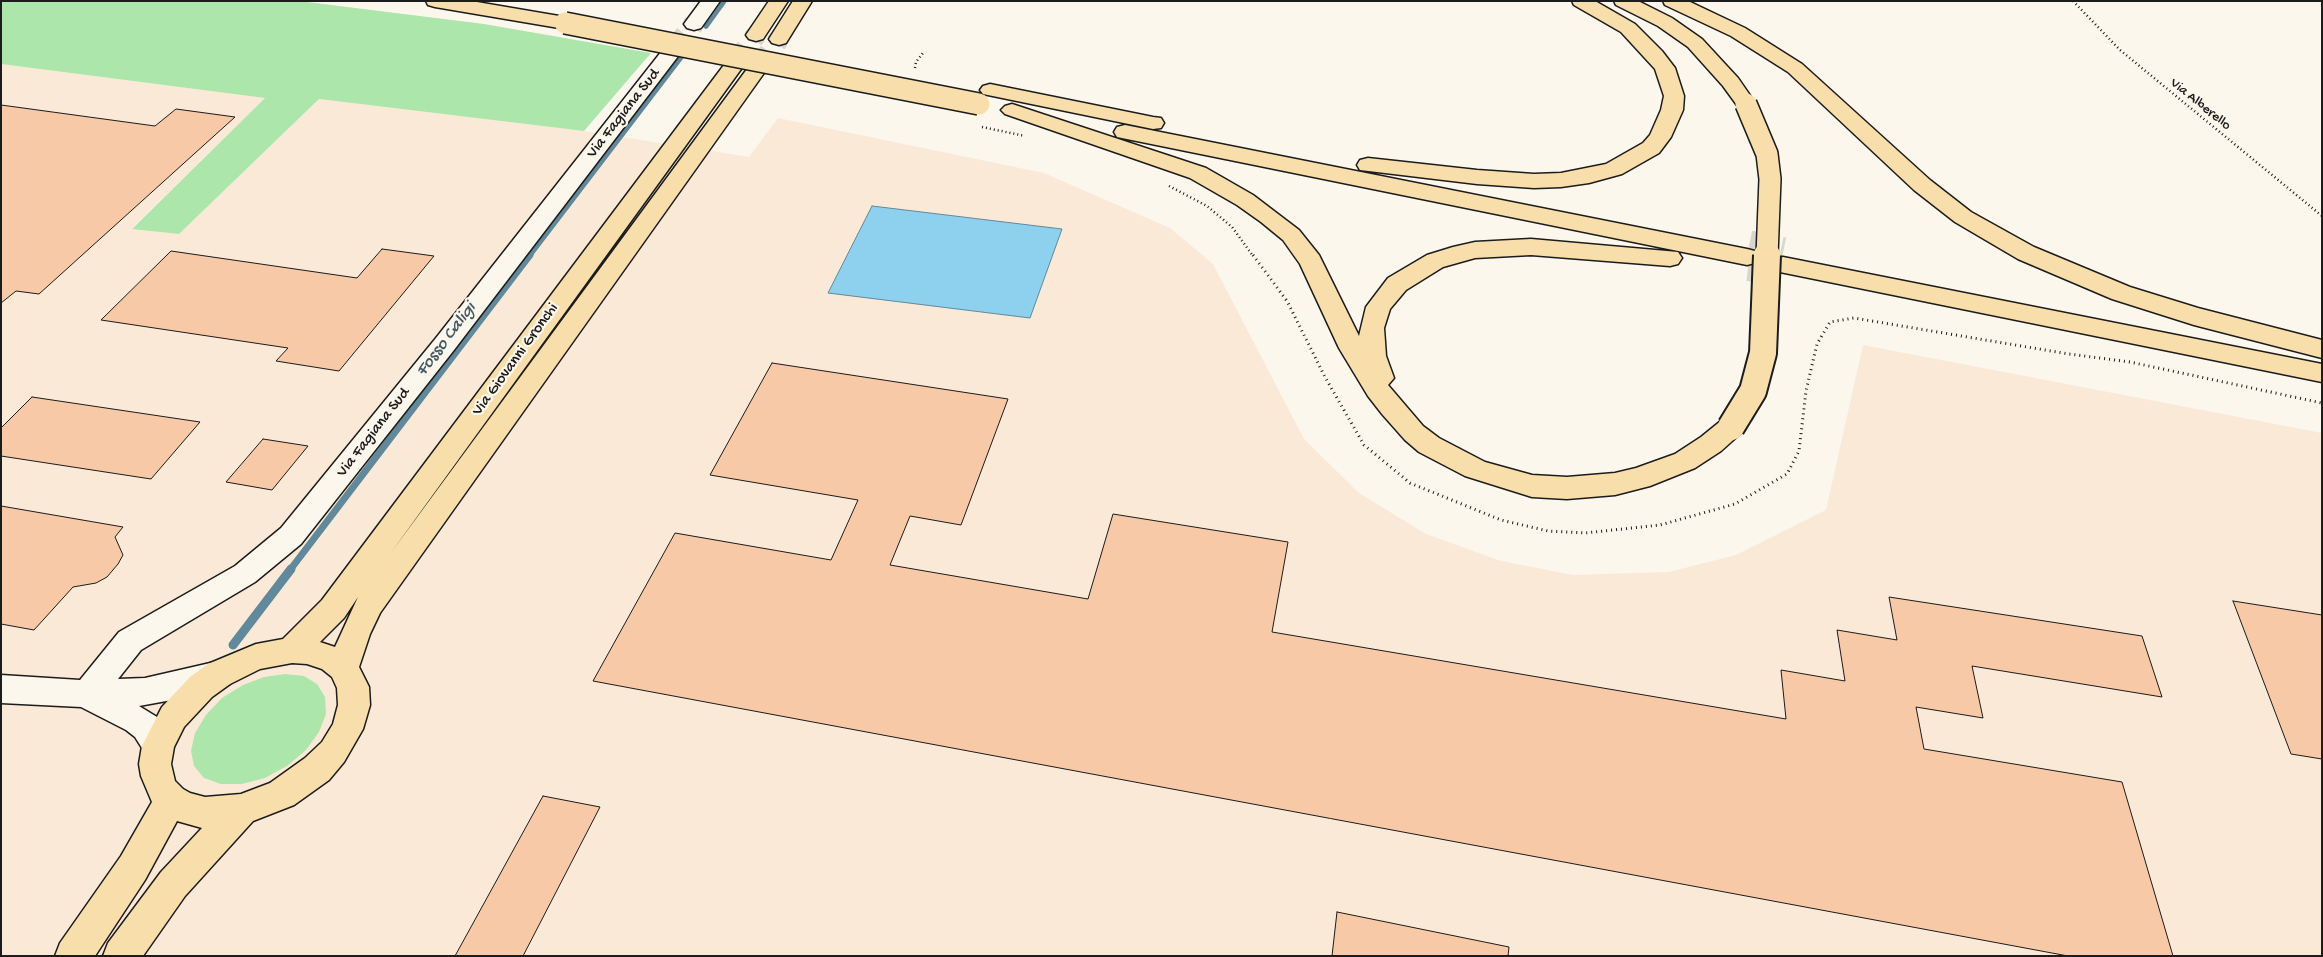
<!DOCTYPE html>
<style>
body{margin:0}
#map{position:relative;width:2323px;height:957px;overflow:hidden;background:#fbf7ec;font-family:"Gochi Hand",sans-serif}
canvas{display:block}
.frame{position:absolute;inset:0;border:2px solid #1c1c1c;pointer-events:none}
</style>
<div id="map">
<canvas width="2323" height="957"></canvas>
<div class="frame"></div>
</div>
<script>
const g = document.querySelector('canvas').getContext('2d');
g.lineJoin = 'round';
function fillPath(path, color) { g.fillStyle = color; g.fill(path, 'evenodd'); }
const shape = rows => new Path2D(rows.map(r => 'M' + r).join(''));
function stroke(path, color, width, dash) { g.strokeStyle = color; g.lineWidth = width; g.lineCap = dash ? 'butt' : 'round'; g.setLineDash(dash || []); g.stroke(path); }
function label(font, color, halo, rows, align = 'center') {
  g.font = font + ' "Gochi Hand",sans-serif'; g.lineWidth = 4.5; g.setLineDash([]); g.textBaseline = 'middle'; g.strokeStyle = halo; g.fillStyle = color; for (const [text, x, y, turn = 0] of rows) {
    g.save(); g.translate(x, y); g.rotate((+turn || 0) * Math.PI / 180); g.textAlign = isNaN(turn) ? turn : align; if (halo) g.strokeText(text, 0, 0); g.fillText(text, 0, 0); g.restore();
  }
}
fillPath(shape([
 [1,64,265,98,132,228,179,234,319,99,584,131,749,157,778,118,1044,173,1170,228,1213,264,1304,439,1359,493,1426,534,1501,561,1573,575,1669,572,1736,555,1826,510,1863,345,2322,433,2322,956,1,956]
]), '#fae9d7');
fillPath(shape([
 [1,1,299,1,484,24,651,53,584,131,319,99,179,234,132,229,265,98,1,64],
 [285,674,304,676,317,684,325,697,326,714,319,732,306,750,287,766,265,778,242,784,221,784,204,778,194,766,191,751,195,733,206,715,222,698,243,685,264,677]
]), '#ade6ab');
const water = shape([
 [872,206,1062,229,1030,318,828,293,872,206]
]);
fillPath(water, '#8ed1ef');
stroke(water, '#60899b', 1);
stroke(shape([
 [706,26,724,1],
 [529,256,684,53]
]), '#60899b', 5.5);
stroke(shape([
 [290,570,530,255]
]), '#60899b', 7);
stroke(shape([
 [233,645,291,569]
]), '#60899b', 9);
const building = shape([
 [1,105,155,126,176,109,235,117,39,294,16,291,1,303,1,105],
 [382,249,434,256,339,371,276,361,288,348,101,320,171,251,357,278,382,249],
 [772,363,1008,399,961,525,910,516,890,565,1088,599,1113,514,1288,542,1272,632,1786,719,1781,670,1845,681,1837,630,1897,640,1889,597,2142,636,2162,697,1972,666,1983,718,1916,707,1924,749,2122,782,2173,956,2068,956,593,681,675,533,831,560,858,500,710,475,772,363],
 [32,397,200,422,151,479,1,456,1,428,32,397],
 [263,439,308,446,272,490,226,482,263,439],
 [1,506,123,527,115,537,123,555,118,564,107,577,96,583,73,587,34,630,1,624,1,506],
 [2233,601,2322,615,2322,759,2291,754,2233,601],
 [543,796,600,807,523,956,455,956,543,796],
 [1337,912,1509,947,1508,956,1332,956,1337,912]
]);
fillPath(building, '#f7c9a6');
stroke(building, '#1c1c1c', 1);
stroke(shape([
 [672,51,694,24]
]), '#dad6cd', 21, [21, 11]);
stroke(shape([
 [734,65,756,35],
 [757,69,779,39]
]), '#dad6cd', 21, [21, 11]);
stroke(shape([
 [1750,241,1784,248]
]), '#dad6cd', 21, [21, 11]);
stroke(shape([
 [1748,268,1783,272]
]), '#dad6cd', 26, [26, 13]);
const minor = shape([
 [701,1,720,1,701,28,694,30,687,28,684,24,701,1],
 [672,45,679,47,682,51,679,55,454,350,301,544,255,582,141,650,118,679,145,678,219,661,230,664,234,674,230,684,183,698,139,706,157,717,169,736,174,746,169,756,158,761,147,756,135,737,126,730,81,707,1,703,1,675,80,680,119,632,235,566,281,528,436,338,665,47,672,45]
]);
const major = shape([
 [769,1,788,1,763,39,756,41,749,39,746,35,769,1],
 [793,1,812,1,786,43,779,45,772,43,769,39,793,1],
 [734,59,741,61,744,65,390,554,750,65,757,63,764,65,767,69,764,73,380,613,370,634,359,667,369,687,370,705,363,729,344,762,329,780,294,805,253,821,185,896,143,956,103,956,108,943,161,872,202,828,177,821,145,880,95,956,55,956,60,943,121,856,152,802,141,776,139,764,142,746,162,707,190,677,208,664,256,644,283,639,322,600,727,61,734,59],
 [358,597,335,647,320,642,344,618,358,597],
 [292,663,307,664,322,669,332,677,337,688,338,705,333,724,322,742,305,758,270,783,241,794,205,797,190,793,183,789,175,781,171,764,174,747,184,727,212,697,230,684,260,669,292,663]
]);
const highway = shape([
 [426,1,471,1,565,17,572,19,575,23,572,27,565,29,435,7,428,5,426,1],
 [1572,1,1595,1,1635,24,1662,51,1675,68,1684,96,1683,110,1671,137,1659,153,1622,174,1589,183,1561,187,1534,188,1477,184,1360,170,1357,165,1360,160,1368,158,1477,170,1534,174,1561,173,1606,164,1643,143,1650,135,1661,110,1664,96,1655,69,1621,32,1574,5,1572,1],
 [1614,1,1638,1,1672,18,1702,39,1738,78,1756,104,1753,108,1746,110,1739,108,1723,86,1688,47,1658,26,1616,5,1614,1],
 [1663,1,1688,1,1745,28,1802,64,1930,180,1971,212,2034,247,2130,287,2198,308,2322,340,2322,358,2194,325,2112,299,2018,259,1955,222,1914,190,1788,72,1731,36,1665,5,1663,1],
 [990,84,1153,117,1161,118,1164,123,1161,128,1153,129,983,94,980,90,983,86,990,84],
 [1012,104,1206,168,1253,195,1299,230,1319,255,1359,336,1366,307,1388,278,1427,255,1453,247,1475,242,1531,239,1678,252,1682,258,1678,264,1670,266,1531,255,1475,258,1443,267,1406,290,1390,309,1384,328,1386,356,1394,378,1388,385,1423,426,1439,438,1485,462,1532,475,1567,477,1615,473,1636,468,1675,454,1701,437,1722,420,1731,417,1740,420,1744,427,1740,434,1721,451,1695,468,1650,486,1615,495,1567,499,1532,497,1465,476,1419,452,1405,440,1382,414,1368,396,1339,348,1300,264,1283,240,1261,222,1237,205,1190,178,1005,114,1001,110,1005,106,1012,104],
 [1125,125,1747,249,1755,251,1759,257,1755,263,1747,265,1117,137,1114,132,1117,127,1125,125],
 [1783,257,2322,364,2322,382,1775,271,1771,265,1775,259,1783,257]
]);
stroke(minor, '#1c1c1c', 3);
stroke(major, '#1c1c1c', 3);
stroke(highway, '#1c1c1c', 3);
stroke(shape([
 [2073,1,2120,50,2322,216],
 [915,68,916,62,923,53],
 [982,127,1025,136],
 [1169,186,1207,206,1232,227,1253,256]
]), '#1c1c1c', 2.5, [1, 3]);
stroke(shape([
 [1253,255,1287,301,1325,377,1364,445,1410,483,1501,520,1548,531,1585,533,1660,525,1735,504,1787,474,1799,451,1806,391,1817,344,1830,322,1854,318,2069,354,2130,362,2322,403]
]), '#1c1c1c', 3, [1, 4]);
fillPath(minor, '#fbf7ec');
fillPath(major, '#f8deab');
fillPath(highway, '#f8deab');
const highwayBridgeFar1 = shape([
 [565,23,979,104],
 [1746,104,1767,154,1770,179,1767,256]
]);
const highwayBridge = shape([
 [1731,427,1753,391,1763,353,1767,255]
]);
stroke(highwayBridgeFar1, '#1c1c1c', 24, []);
stroke(highwayBridge, '#1c1c1c', 30, []);
stroke(highwayBridgeFar1, '#f8deab', 21);
stroke(highwayBridge, '#f8deab', 26);
label('14px', '#1c1c1c', '#fbf7ec', [
 ["Via Alberello",2200,105,39]
]);
label('16px', '#1c1c1c', '#fbf7ec', [
 ["Via Fagiana Sud",624,114,-52],
 ["Via Giovanni Gronchi",516,360,-54],
 ["Via Fagiana Sud",374,433,-52]
]);
label('italic 18px', '#445b66', '#fbf7ec', [
 ["Fosso Caligi",447,340,-53]
]);
</script>
